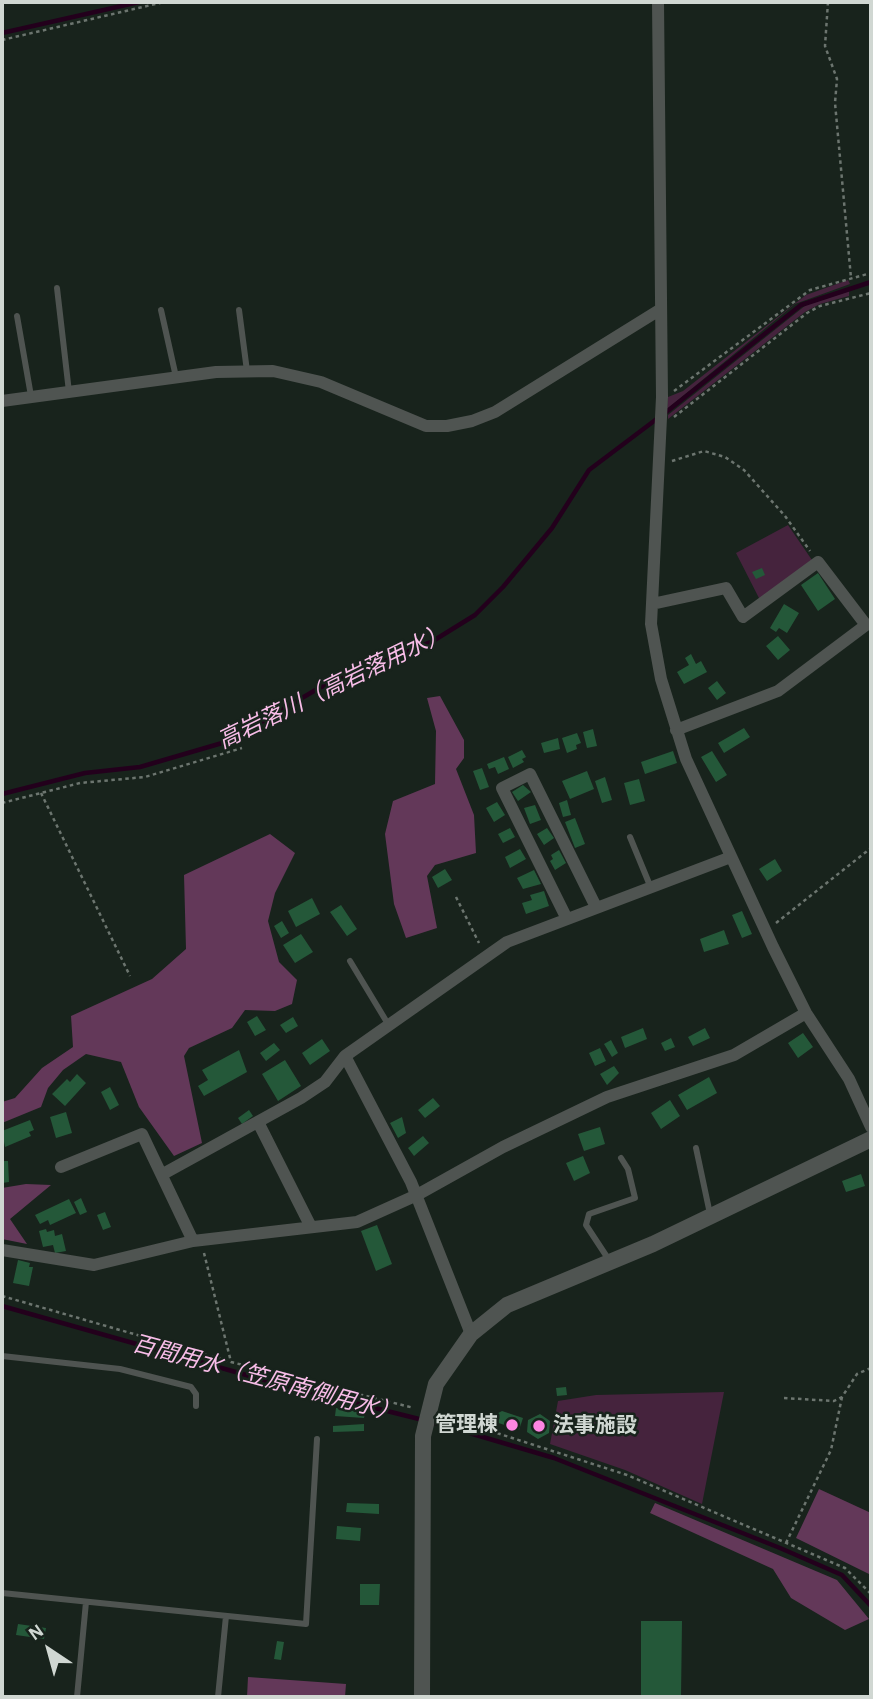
<!DOCTYPE html>
<meta charset="utf-8">
<style>
body{margin:0}
#map{position:relative;width:873px;height:1699px;overflow:hidden;background:#18231c;font-family:"Alegreya Sans",sans-serif}
canvas{display:block}
.frame{position:absolute;inset:0;border:4px solid #d0d7d2;pointer-events:none}
.north{position:absolute;left:14px;top:1615px;width:70px;height:70px;-webkit-text-stroke:5px #18231c;paint-order:stroke;rotate:324deg;font-size:19px;font-weight:700;line-height:28px;text-align:center;color:#d0d7d2}
.north::after{content:'';display:block;margin:auto;width:24px;height:32px;background:#d0d7d2;clip-path:polygon(50% 0,100% 100%,50% 72%,0 100%)}
</style>
<div id="map">
<canvas width="873" height="1699"></canvas>
<div class="frame"></div>
<div class="north">N</div>
</div>
<script>
const g = document.querySelector('canvas').getContext('2d');
g.lineJoin = 'round';
function fillPath(path, color) { g.fillStyle = color; g.fill(path, 'evenodd'); }
const shape = rows => new Path2D(rows.map(r => 'M' + r).join(''));
function stroke(path, color, width, dash) { g.strokeStyle = color; g.lineWidth = width; g.lineCap = dash ? 'butt' : 'round'; g.setLineDash(dash || []); g.stroke(path); }
function label(font, color, halo, rows, align = 'center') {
  g.font = font + ' "Alegreya Sans","Noto Sans JP",sans-serif'; g.lineWidth = 5; g.setLineDash([]); g.textBaseline = 'middle'; g.strokeStyle = halo; g.fillStyle = color; for (const [text, x, y, turn = 0] of rows) {
    g.save(); g.translate(x, y); g.rotate((+turn || 0) * Math.PI / 180); g.textAlign = isNaN(turn) ? turn : align; if (halo) g.strokeText(text, 0, 0); g.fillText(text, 0, 0); g.restore();
  }
}
fillPath(shape([
 [848,280,850,284,795,304,667,409,668,397,683,391,806,295],
 [849,291,849,296,820,304,805,312,668,419,668,415,806,305],
 [788,525,814,563,761,602,736,553],
 [724,1392,702,1504,625,1470,550,1444,558,1401,596,1395]
]), '#45233d');
fillPath(shape([
 [440,696,464,740,464,758,456,769,474,815,476,853,435,865,427,876,437,928,406,938,394,904,385,834,393,801,435,784,436,731,427,698],
 [270,834,295,853,275,893,268,921,279,962,297,980,292,1004,275,1011,245,1010,232,1028,189,1048,184,1056,202,1143,174,1156,139,1107,121,1062,86,1054,63,1070,48,1088,41,1107,2,1123,2,1102,15,1098,42,1068,73,1047,71,1016,152,979,186,949,184,875],
 [26,1184,51,1185,10,1219,27,1244,2,1239,2,1188],
 [819,1489,871,1513,871,1572,869,1574,796,1538],
 [655,1503,837,1580,869,1619,845,1630,791,1598,773,1569,650,1513],
 [248,1677,346,1684,345,1697,247,1697]
]), '#633859');
stroke(shape([
 [2,33,139,2],
 [665,413,801,305,871,282],
 [2,794,85,773,140,767,229,741,319,688,433,641,475,615,503,587,552,528,589,470,658,418],
 [2,1306,271,1382,423,1420],
 [432,1422,554,1458,780,1548,842,1575,871,1606]
]), '#23001c', 4.5);
fillPath(shape([
 [762,568,765,575,756,579,752,572],
 [818,573,835,599,818,611,801,585],
 [784,604,799,613,787,633,779,628,776,632,770,628],
 [778,636,790,650,778,660,766,646],
 [691,654,696,664,701,661,707,672,684,684,677,672,689,665,685,658],
 [717,681,726,693,717,700,708,688],
 [744,728,750,737,724,753,718,743],
 [593,729,597,746,587,748,583,732],
 [577,733,581,743,576,745,577,749,567,753,562,738],
 [558,738,560,749,544,753,541,743],
 [522,750,526,757,522,759,524,762,513,768,508,757],
 [673,751,677,763,645,774,641,762],
 [712,751,727,775,716,782,701,757],
 [504,757,509,769,498,774,495,767,489,769,487,764],
 [482,768,489,787,480,790,473,771],
 [587,771,594,789,570,799,562,781],
 [605,777,612,800,602,803,595,781],
 [639,779,645,801,630,805,624,783],
 [523,785,531,792,518,801,512,792],
 [567,800,571,815,563,817,559,803],
 [497,802,505,815,494,822,486,808],
 [535,805,541,820,530,824,524,808],
 [575,818,585,844,575,848,565,822],
 [510,828,515,837,503,843,498,834],
 [547,828,554,838,544,845,537,834],
 [520,849,526,859,510,868,505,857],
 [559,850,566,863,555,870,550,861,553,859,551,855],
 [775,859,782,871,767,881,759,869],
 [445,869,452,880,438,888,432,877],
 [534,870,541,884,523,889,517,878],
 [544,891,549,906,526,914,522,903,532,900,530,895],
 [312,898,320,914,296,927,288,911],
 [341,905,357,929,347,936,330,912],
 [742,911,752,934,742,938,732,915],
 [282,921,289,933,281,938,274,926],
 [724,930,729,944,704,952,700,939],
 [301,934,313,952,295,963,283,945],
 [257,1016,266,1030,255,1036,247,1022],
 [293,1017,298,1026,286,1033,280,1025],
 [643,1028,647,1039,625,1048,621,1037],
 [705,1028,710,1038,693,1046,688,1037],
 [803,1033,813,1047,798,1058,788,1043],
 [671,1038,675,1047,665,1051,661,1043],
 [322,1039,330,1051,310,1065,302,1053],
 [611,1040,618,1053,612,1057,604,1044],
 [274,1043,280,1050,266,1061,260,1053],
 [600,1048,606,1061,595,1066,589,1053],
 [239,1050,247,1072,204,1096,198,1086,208,1080,202,1070],
 [285,1060,301,1086,278,1101,262,1074],
 [614,1066,619,1073,607,1085,600,1074],
 [77,1074,86,1083,65,1106,52,1094,67,1079,70,1082],
 [709,1077,717,1093,687,1110,678,1095],
 [110,1087,119,1105,110,1110,101,1092],
 [433,1098,440,1106,425,1118,418,1110],
 [670,1100,680,1116,661,1129,651,1113],
 [249,1110,253,1116,242,1124,238,1118],
 [66,1112,72,1133,56,1138,50,1117],
 [402,1117,406,1133,398,1138,390,1123],
 [30,1120,34,1130,29,1132,31,1136,5,1147,2,1131],
 [600,1127,605,1144,584,1151,578,1134],
 [423,1136,429,1143,414,1156,408,1148],
 [583,1156,590,1173,574,1181,566,1163],
 [2,1161,8,1161,9,1182,2,1183],
 [861,1174,865,1186,846,1192,842,1181],
 [81,1198,87,1212,80,1215,74,1202],
 [69,1199,76,1213,50,1225,48,1220,40,1224,35,1215],
 [105,1212,111,1227,103,1230,97,1215],
 [377,1225,392,1264,376,1271,361,1231],
 [46,1229,47,1232,54,1230,55,1236,62,1234,66,1251,55,1253,53,1245,43,1247,39,1231],
 [18,1260,30,1263,29,1267,33,1267,29,1286,13,1283],
 [566,1387,567,1395,557,1396,556,1388],
 [336,1408,365,1413,364,1418,335,1416],
 [502,1411,523,1418,519,1430,487,1419],
 [540,1414,550,1421,549,1433,538,1439,527,1432,528,1420],
 [364,1424,364,1431,333,1432,333,1426],
 [347,1503,379,1504,379,1514,346,1512],
 [337,1526,361,1528,360,1541,336,1539],
 [360,1584,380,1584,379,1605,360,1605],
 [641,1621,682,1621,681,1697,641,1697],
 [18,1624,46,1628,44,1639,16,1635],
 [277,1641,284,1642,281,1660,274,1659]
]), '#245839');
stroke(shape([
 [828,2,825,46,837,79,835,103,851,278],
 [2,40,164,2],
 [674,391,810,290,871,273],
 [674,417,807,313,820,306,871,293],
 [672,461,704,451,725,457,744,470,785,516,810,551],
 [41,793,130,976],
 [2,803,80,783,145,777,242,748],
 [456,897,479,943],
 [776,923,871,848],
 [204,1253,231,1362],
 [2,1296,231,1362,414,1408],
 [784,1398,834,1401,842,1397,857,1374,871,1368],
 [444,1416,627,1475,845,1568,871,1594],
 [786,1543,831,1450,842,1397]
]), '#6c756f', 2.5, [3.5, 3.5]);
stroke(shape([
 [57,288,69,392],
 [161,310,176,377],
 [239,310,247,371],
 [17,316,31,396],
 [630,837,651,888],
 [350,961,388,1024],
 [696,1148,710,1214],
 [609,1260,586,1225,589,1214,635,1198,628,1169,621,1158],
 [2,1356,120,1369,191,1387,196,1394,196,1406],
 [2,1593,306,1624,317,1439],
 [77,1697,86,1602],
 [218,1697,226,1616]
]), '#4f5451', 6);
stroke(shape([
 [658,2,662,397,651,624,661,679,686,759,773,947,806,1013,849,1079,871,1127],
 [2,401,216,372,273,371,321,382,426,426,447,426,472,421,495,412,661,309],
 [652,604,726,588,743,617,818,562,866,625,778,691,676,730],
 [567,919,502,788,530,774,596,907],
 [258,1122,311,1227],
 [61,1167,142,1134,193,1241],
 [163,1174,301,1098,325,1082,345,1056],
 [2,1250,94,1265,193,1241,357,1222,417,1195,503,1147,607,1097,734,1055,806,1013],
 [471,1334,411,1182,345,1056,507,942,731,857]
]), '#4f5451', 12);
stroke(shape([
 [422,1697,423,1436,436,1384,471,1334,507,1305,653,1244,871,1139]
]), '#4f5451', 16);
for (const [x, y, r, color] of [
 [512,1425,7,"#fd86e2"],
 [539,1426,7,"#fd86e2"]
]) { const dot = new Path2D(); dot.arc(x, y, r, 0, 2 * Math.PI); g.fillStyle = color; g.fill(dot); stroke(dot, '#18231c', 2.5); }
label('bold 21px', '#d0d7d2', '#18231c', [
 ["管理棟",498,1425],
 ["法事施設",553,1426,"left"]
], 'right');
label('italic 23px', '#f8bde8', '#18231c', [
 ["高岩落川（高岩落用水）",333,687,-26],
 ["百間用水（笠原南側用水）",266,1379,15]
]);
</script>
